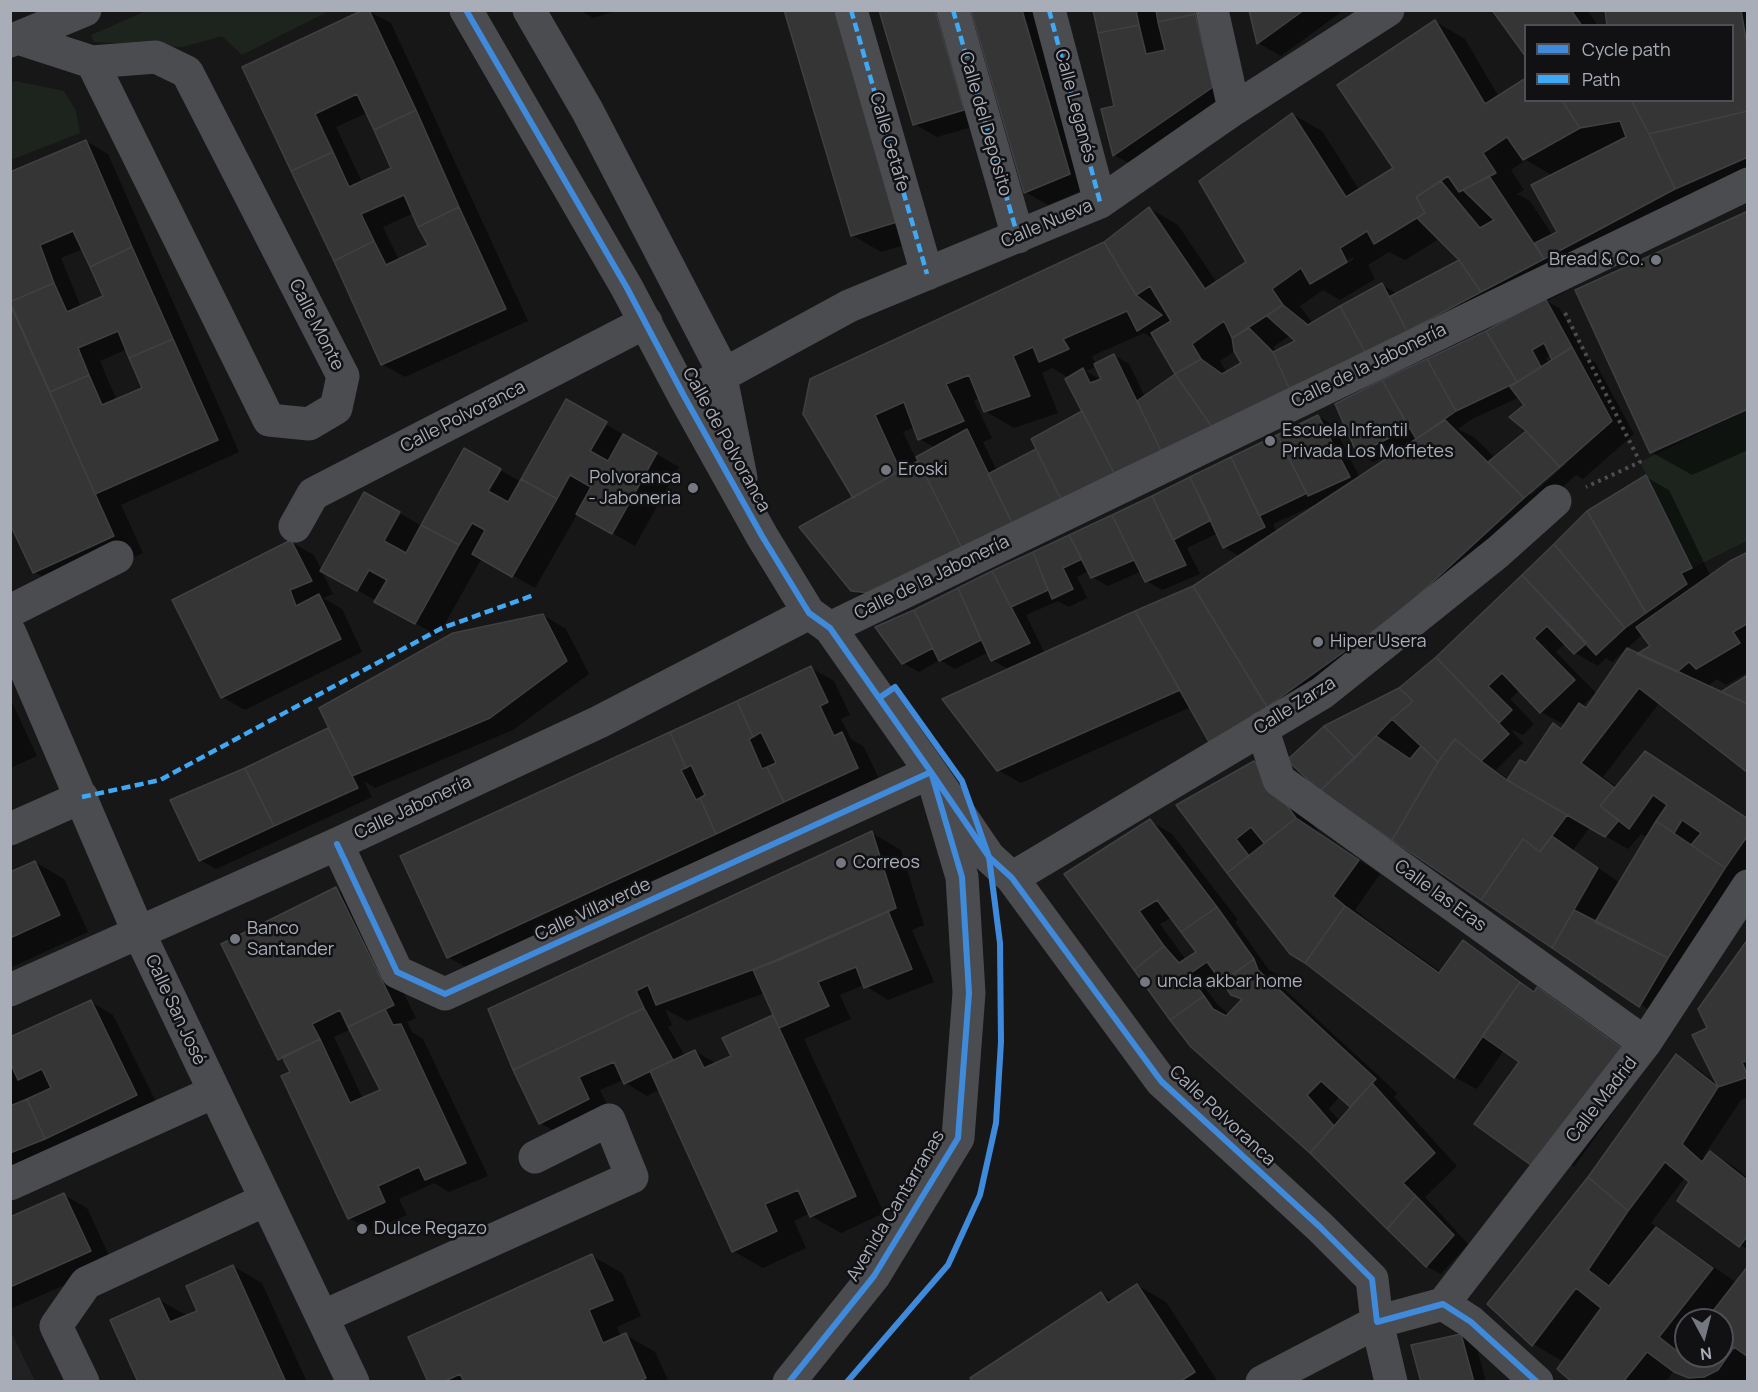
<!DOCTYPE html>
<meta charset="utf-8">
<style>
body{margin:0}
#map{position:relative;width:1758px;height:1392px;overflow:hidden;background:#171717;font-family:Manrope,sans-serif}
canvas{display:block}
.frame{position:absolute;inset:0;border:12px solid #a8adb8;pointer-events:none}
.legend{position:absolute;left:1524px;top:24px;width:210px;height:78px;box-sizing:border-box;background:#111113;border:2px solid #4d4f55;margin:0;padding:8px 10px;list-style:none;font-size:18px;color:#a8adb8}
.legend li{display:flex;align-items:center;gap:12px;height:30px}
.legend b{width:30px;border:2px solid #4d4f55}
.north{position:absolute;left:1674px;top:1308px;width:60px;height:60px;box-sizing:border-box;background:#111113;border:2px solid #4d4f55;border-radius:50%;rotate:173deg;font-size:16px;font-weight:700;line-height:24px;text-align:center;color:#a8adb8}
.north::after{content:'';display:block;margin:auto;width:21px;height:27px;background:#757880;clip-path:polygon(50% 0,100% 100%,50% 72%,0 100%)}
</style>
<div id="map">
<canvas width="1758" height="1392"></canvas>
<div class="frame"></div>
<ul class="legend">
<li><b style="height:8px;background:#408adc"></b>Cycle path</li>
<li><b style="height:8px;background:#3fa9f5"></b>Path</li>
</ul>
<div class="north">N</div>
</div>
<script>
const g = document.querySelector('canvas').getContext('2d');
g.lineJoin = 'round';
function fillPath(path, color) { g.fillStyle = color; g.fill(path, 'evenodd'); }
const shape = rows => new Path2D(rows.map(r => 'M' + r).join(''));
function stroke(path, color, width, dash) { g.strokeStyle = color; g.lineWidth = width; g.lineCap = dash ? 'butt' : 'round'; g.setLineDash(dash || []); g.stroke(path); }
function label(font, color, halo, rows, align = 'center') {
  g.font = font + ' Manrope,sans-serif'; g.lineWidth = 5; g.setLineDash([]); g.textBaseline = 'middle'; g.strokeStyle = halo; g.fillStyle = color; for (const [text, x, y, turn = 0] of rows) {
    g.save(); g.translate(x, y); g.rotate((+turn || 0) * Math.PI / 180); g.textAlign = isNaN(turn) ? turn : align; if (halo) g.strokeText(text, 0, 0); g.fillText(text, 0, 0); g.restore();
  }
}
fillPath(shape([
 [12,1334,35,1381,11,1381]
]), '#212123');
fillPath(shape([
 [324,10,325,13,242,55,222,36,183,47,94,42,91,35,146,11],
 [15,81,64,91,76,111,80,133,11,160,11,83],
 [1747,410,1747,541,1692,568,1640,462]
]), '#1d241e');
fillPath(shape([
 [366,10,391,23,528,321,405,377,382,364,244,68],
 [367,113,393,168,362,182,336,127],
 [414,213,430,246,399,260,383,227],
 [580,10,619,10,593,18],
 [786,10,925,239,881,252,852,235],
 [881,10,953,10,986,123,937,137,914,124],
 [972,10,1040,10,1092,186,1048,205,1025,192],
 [1095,10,1155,10,1158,25,1161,24,1158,10,1213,10,1235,100,1137,168,1114,155,1103,110,1116,107],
 [1251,10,1344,10,1281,56,1258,43],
 [1494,10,1587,10,1598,26,1526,26],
 [1607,10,1748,10,1748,198,1716,212,1547,301,1560,309,1586,357,1595,362,1634,434,1583,479,1576,475,1297,723,1191,707,1021,783,998,770,1010,670,992,660,989,652,955,669,940,660,919,672,903,663,877,628,1152,498,1318,416,1333,425,1360,478,1404,449,1403,447,1373,462,1358,453,1337,405,1487,332,1521,314,1493,298,875,603,852,590,854,498,804,414,1105,243,1149,208,1178,225,1217,283,1248,262,1292,114,1322,131,1360,191,1395,168,1436,22,1465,39,1499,97,1526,100,1732,100,1732,26],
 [1526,160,1553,176,1559,232,1553,236,1530,201,1517,194,1524,190,1511,170],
 [1439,239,1460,260,1398,294,1382,285,1313,324,1300,306,1323,290,1340,300,1375,279,1368,265,1389,252,1405,260],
 [1353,257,1354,259,1320,280,1314,280],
 [1144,333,1157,341,1177,374,1145,397,1129,364,1114,355,1096,365,1092,356],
 [1291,335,1298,341,1278,352,1273,347],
 [1235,351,1244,364,1227,373,1220,361],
 [1552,355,1555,360,1549,364,1546,358],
 [1097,366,1104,380,1099,381,1098,378,1086,371],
 [1052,368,1069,378,1084,412,1038,450,997,471,983,442,992,438,974,401,980,398,985,411,1014,428,1058,413,1042,373],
 [1520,397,1526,406,1528,431,1495,458,1475,438,1458,429,1472,419],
 [915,427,919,439,936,448,916,459,903,432],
 [1564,461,1566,464,1531,495,1529,492],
 [1317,504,1318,505,1277,533,1273,524],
 [1218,533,1224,547,1241,557,1194,588,1045,654,1026,615,1058,601,1069,607,1087,598,1077,577,1089,571,1092,577,1108,586,1142,571,1147,581,1162,590,1200,574,1187,548],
 [86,141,108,154,239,452,121,505,143,553,63,589,34,572,10,521,10,165,14,173],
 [83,249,105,297,81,307,61,258],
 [127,349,144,389,117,401,100,361],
 [1748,213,1748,450,1692,475,1651,452],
 [566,401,679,467,635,546,578,513,535,588,482,558,438,636,345,583,399,513,422,526,465,450,521,482],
 [1646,477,1669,490,1711,577,1748,554,1748,672,1726,685,1717,679,1707,687,1748,771,1660,702,1603,777,1617,787,1646,753,1748,819,1748,883,1655,1014,1321,790,1400,689],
 [1643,634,1652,646,1597,694,1556,652,1565,643,1575,653,1598,666,1606,658,1612,662],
 [1520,690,1541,712,1565,725,1509,780,1496,770,1523,743,1510,729,1523,735,1534,724,1510,699],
 [1595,694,1587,709,1582,706],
 [1590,827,1628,849,1641,834,1649,838,1620,883,1573,850],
 [291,542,314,555,333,594,323,598,342,609,362,652,245,710,222,697],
 [543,615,566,629,589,674,513,730,375,788,364,781,372,797,216,869,200,860,246,769,330,728],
 [811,668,834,681,850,715,841,719,851,739,864,747,880,781,478,974,448,957,402,857],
 [10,698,37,756,10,768],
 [1254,762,1277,775,1319,833,1380,874,1355,910,1368,920,1441,972,1463,942,1485,955,1536,992,1538,989,1560,1002,1647,1065,1574,1167,1570,1164,1521,1062,1504,1050,1477,1089,1454,1077,1178,806],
 [1150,821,1172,834,1238,920,1235,922,1269,970,1277,974,1280,985,1397,1093,1394,1097,1457,1166,1425,1197,1468,1244,1441,1274,1426,1266,1066,874],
 [1172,917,1198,952,1186,960,1160,924],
 [1218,973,1232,994,1243,1000,1229,1014,1219,1006,1202,984],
 [1340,1096,1352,1107,1340,1121,1329,1109],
 [872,833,901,850,924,925,912,930,934,982,888,1000,864,985,840,995,851,1019,804,1039,884,1213,841,1233,811,1216,810,1213,794,1221,806,1248,763,1268,733,1251,660,1089,647,1096,625,1083,623,1080,600,1090,611,1112,563,1136,540,1123,515,1070],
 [765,993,776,1019,773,1017,733,1057,717,1064,695,1051,685,1056,668,1027,672,1025,665,1009,687,1021],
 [35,862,64,879,88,932,10,968,10,873],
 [336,889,359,902,416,1018,407,1022,412,1032,423,1039,488,1176,449,1192,434,1183,399,1199,407,1215,371,1231,349,1218,293,1073,288,1063,279,1059],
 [351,1029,382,1091,363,1099,334,1037],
 [1748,941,1748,1097,1741,1100,1703,1157,1706,1159,1710,1153,1733,1166,1748,1178,1748,1250,1679,1201,1691,1182,1685,1177,1651,1223,1737,1283,1748,1269,1748,1382,1693,1382,1674,1370,1666,1382,1574,1382,1564,1362,1533,1344,1589,1178,1676,1056,1698,1069,1718,1084,1708,1029],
 [1686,1320,1722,1320,1722,1356,1704,1356,1693,1359,1686,1356],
 [91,1002,113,1015,159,1108,10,1175,10,1039],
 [64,1195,87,1208,113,1264,10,1309,10,1219],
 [592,1256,622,1273,641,1316,617,1327,621,1337,626,1335,655,1352,669,1382,429,1382],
 [233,1266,262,1283,307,1382,139,1382,159,1300,188,1316,199,1311],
 [1137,1285,1166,1302,1218,1382,968,1382,1101,1294,1113,1301],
 [1460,1335,1476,1344,1486,1382,1423,1382]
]), '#0007');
const building = shape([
 [363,10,369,10,416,110,374,130,357,94,315,114,333,152,291,171,242,67,363,10],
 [784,10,835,10,897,222,851,236,784,10],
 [879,10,935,10,964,110,913,125,879,10],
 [971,10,1022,10,1070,174,1024,193,971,10],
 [1093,10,1136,10,1139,25,1098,33,1093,10],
 [1156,10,1194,10,1195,14,1158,22,1156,10],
 [1249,10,1304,10,1257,44,1249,10],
 [1492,10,1571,10,1582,26,1526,26,1526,57,1492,10],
 [1605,10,1741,10,1748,51,1748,111,1649,134,1631,100,1732,100,1732,26,1607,26,1605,10],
 [1195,14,1213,87,1113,156,1101,109,1114,106,1098,33,1139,25,1146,54,1165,50,1158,22,1195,14],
 [1435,20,1485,104,1526,78,1526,100,1565,100,1563,102,1580,128,1523,160,1507,137,1483,153,1496,173,1459,192,1448,176,1416,197,1425,213,1374,244,1367,231,1340,248,1347,262,1310,284,1301,268,1272,289,1283,305,1232,338,1224,321,1192,344,1201,359,1175,374,1151,333,1171,321,1150,286,1136,295,1104,242,1149,207,1205,289,1246,262,1199,181,1292,113,1346,197,1393,168,1337,85,1435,20],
 [1565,100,1631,100,1649,134,1675,189,1544,259,1535,243,1557,232,1531,185,1626,137,1620,121,1580,128,1563,102,1565,100],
 [416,110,459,207,418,227,404,195,361,214,374,241,334,261,291,171,333,152,349,187,391,168,374,130,416,110],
 [1748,111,1748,157,1675,189,1649,134,1748,111],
 [86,140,132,247,90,267,73,231,40,245,54,283,10,302,10,172,86,140],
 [1489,176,1544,259,1481,292,1459,260,1417,218,1425,213,1416,197,1441,181,1480,228,1494,220,1463,190,1489,176],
 [459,207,506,309,381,365,334,261,374,241,386,265,428,245,418,227,459,207],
 [1748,211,1748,409,1650,453,1575,290,1748,211],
 [1104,242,1136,295,1162,315,1137,331,1127,311,1063,339,1069,349,1039,362,1033,347,1013,356,1030,396,984,412,969,375,946,384,964,421,918,440,904,402,875,415,900,470,853,498,803,414,810,379,1104,242],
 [132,247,173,339,129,358,118,331,78,348,89,375,50,392,10,302,54,283,67,312,103,296,90,267,132,247],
 [1459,260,1481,292,1407,331,1389,297,1459,260],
 [1382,283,1407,331,1365,352,1340,306,1382,283],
 [1545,298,1572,347,1552,360,1544,343,1532,350,1541,367,1517,382,1486,331,1545,298],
 [10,304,114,536,33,573,10,524,10,304],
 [1283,305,1308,325,1340,306,1365,352,1290,390,1273,352,1295,341,1267,316,1283,305],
 [1249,328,1273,352,1290,390,1212,427,1175,374,1201,359,1222,374,1241,363,1234,351,1232,338,1249,328],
 [1486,331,1517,382,1456,411,1427,359,1486,331],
 [173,339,218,440,95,494,50,392,89,375,102,405,142,388,129,358,173,339],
 [1572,347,1612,421,1560,467,1526,431,1509,417,1524,405,1510,387,1572,347],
 [1114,354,1161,451,1114,473,1065,379,1083,368,1090,383,1101,379,1094,364,1114,354],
 [1427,359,1456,411,1416,439,1382,380,1427,359],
 [1175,374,1212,427,1161,451,1137,401,1175,374],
 [1382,380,1409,428,1357,454,1335,404,1382,380],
 [566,399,607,422,590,451,608,461,623,434,657,453,612,534,576,514,591,487,570,475,557,499,521,479,566,399],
 [1082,411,1114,473,1061,499,1031,439,1082,411],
 [1318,415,1350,477,1308,496,1277,435,1318,415],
 [1445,420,1524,498,1401,611,1267,707,1193,586,1445,420],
 [967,429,1012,523,962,548,916,457,967,429],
 [1526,431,1560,467,1524,498,1488,462,1526,431],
 [1277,435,1307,493,1259,516,1231,457,1277,435],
 [464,448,501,469,488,491,508,502,521,479,557,499,512,577,472,554,485,530,472,523,459,545,421,525,464,448],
 [1036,449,1061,499,1012,523,988,474,1036,449],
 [1231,457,1265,527,1223,548,1190,477,1231,457],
 [918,461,962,548,869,593,851,591,799,527,918,461],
 [1646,475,1692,568,1681,573,1687,584,1646,613,1587,511,1646,475],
 [1190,477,1211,520,1173,540,1152,496,1190,477],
 [364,492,400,512,384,541,406,553,421,525,459,545,415,624,374,602,387,580,369,570,357,591,320,571,364,492],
 [1152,496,1186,565,1145,582,1112,515,1152,496],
 [1587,511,1646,613,1625,628,1554,544,1587,511],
 [1112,515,1134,560,1091,578,1069,535,1112,515],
 [1069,535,1082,559,1063,568,1073,589,1052,599,1033,552,1069,535],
 [291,540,312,581,290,590,296,606,319,594,341,639,221,698,172,600,291,540],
 [1554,544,1625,628,1596,655,1522,575,1554,544],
 [1033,552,1048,590,1011,607,992,571,1033,552],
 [1748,552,1748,623,1733,632,1740,643,1696,669,1689,662,1677,672,1637,654,1650,646,1636,627,1730,561,1748,552],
 [992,571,1030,643,991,661,958,588,992,571],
 [1522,575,1587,643,1574,654,1547,626,1534,638,1575,680,1540,713,1502,673,1488,686,1512,710,1499,723,1436,657,1522,575],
 [1193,586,1267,707,1210,744,1135,611,1193,586],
 [958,588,981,640,939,661,914,610,958,588],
 [914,610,933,648,902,664,875,627,914,610],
 [1135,611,1180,690,997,771,942,699,1135,611],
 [543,614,567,661,490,718,352,776,319,708,453,633,543,614],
 [1627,648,1748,704,1748,773,1639,688,1581,763,1615,788,1600,806,1619,820,1605,837,1507,780,1520,760,1526,763,1553,723,1561,729,1579,703,1586,708,1627,648],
 [1436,657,1509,734,1481,761,1455,739,1438,762,1392,719,1413,701,1399,688,1436,657],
 [811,666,828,702,820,706,834,736,842,732,858,768,784,802,767,767,776,763,761,732,753,737,737,701,811,666],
 [1748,675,1748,704,1721,692,1748,675],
 [1399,688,1413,701,1392,719,1355,758,1324,726,1399,688],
 [737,701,753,737,749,739,762,769,767,767,784,802,716,834,700,798,705,795,691,765,686,768,670,732,737,701],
 [1324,726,1355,758,1320,791,1287,760,1324,726],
 [328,728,358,788,274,826,245,768,328,728],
 [670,732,686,768,681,770,696,800,700,798,716,834,447,958,400,856,670,732],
 [1376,736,1410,759,1421,746,1438,762,1392,840,1320,791,1376,736],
 [1455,739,1481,761,1507,780,1567,815,1540,852,1523,839,1481,900,1392,840,1438,762,1455,739],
 [1645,751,1748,819,1748,835,1725,868,1691,845,1701,833,1682,820,1674,833,1656,821,1667,805,1653,795,1629,829,1600,806,1645,751],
 [1254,761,1296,818,1264,843,1251,827,1236,839,1249,856,1227,873,1176,805,1254,761],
 [245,768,274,826,199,861,170,800,245,768],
 [1296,818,1359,860,1333,896,1345,906,1305,963,1290,954,1227,873,1296,818],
 [1150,819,1217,907,1181,932,1157,900,1139,911,1164,946,1134,970,1064,874,1150,819],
 [1656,821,1725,868,1668,958,1595,922,1656,821],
 [872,831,896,908,782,959,656,1005,648,985,636,991,644,1008,513,1070,488,1009,872,831],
 [1552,836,1598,868,1552,948,1481,900,1523,839,1540,852,1552,836],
 [35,861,60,915,10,938,10,872,35,861],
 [336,887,394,1005,348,1027,340,1010,312,1024,320,1039,278,1060,221,944,336,887],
 [1345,906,1439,973,1463,940,1520,982,1454,1078,1305,963,1345,906],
 [1217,907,1254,959,1222,982,1207,962,1188,975,1204,996,1170,1020,1134,970,1164,946,1179,963,1196,952,1181,932,1217,907],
 [1574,910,1668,958,1639,1007,1552,948,1574,910],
 [888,911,912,969,864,988,856,967,818,982,829,1006,779,1028,753,970,888,911],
 [1748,939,1748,1061,1742,1062,1748,1077,1718,1087,1692,1035,1707,1028,1698,1009,1748,939],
 [1254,959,1258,970,1376,1079,1350,1107,1321,1081,1307,1095,1334,1126,1310,1153,1191,1047,1170,1020,1204,996,1213,1009,1226,1016,1242,999,1231,995,1222,982,1254,959],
 [1520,982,1534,992,1537,987,1626,1051,1535,1168,1474,1124,1519,1062,1482,1036,1520,982],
 [91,1000,137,1095,45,1139,27,1099,51,1088,42,1069,18,1080,10,1062,10,1037,91,1000],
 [644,1008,673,1060,624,1084,614,1062,579,1077,589,1099,539,1124,513,1070,644,1008],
 [385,1009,393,1025,401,1024,466,1163,425,1180,419,1167,378,1186,385,1202,348,1219,281,1076,290,1072,282,1057,320,1039,350,1103,380,1090,348,1027,385,1009],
 [773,1015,856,1196,810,1217,798,1190,765,1204,777,1231,732,1252,650,1071,695,1050,704,1068,731,1056,722,1038,773,1015],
 [1676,1054,1718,1087,1682,1144,1702,1162,1710,1151,1748,1181,1748,1235,1739,1247,1677,1201,1689,1182,1665,1162,1628,1211,1588,1177,1676,1054],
 [1372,1083,1435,1153,1403,1183,1416,1196,1387,1229,1310,1153,1372,1083],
 [27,1099,45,1139,10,1153,10,1106,27,1099],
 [1588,1177,1628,1211,1588,1270,1609,1286,1656,1227,1713,1268,1659,1337,1686,1358,1695,1358,1701,1356,1722,1356,1722,1320,1706,1320,1748,1266,1748,1357,1734,1347,1718,1370,1704,1377,1689,1378,1674,1372,1647,1352,1623,1382,1572,1382,1557,1369,1601,1308,1576,1288,1532,1346,1487,1304,1588,1177],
 [64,1193,91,1251,10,1287,10,1217,64,1193],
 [1416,1196,1454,1235,1426,1267,1387,1229,1416,1196],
 [592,1254,613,1300,589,1310,603,1343,626,1333,646,1378,638,1382,464,1382,460,1374,443,1382,428,1382,408,1337,592,1254],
 [233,1265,286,1382,138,1382,110,1320,159,1298,170,1322,197,1311,186,1286,233,1265],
 [1137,1284,1195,1372,1179,1382,973,1382,970,1378,1101,1292,1108,1303,1137,1284],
 [1461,1334,1474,1382,1421,1382,1411,1345,1461,1334]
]);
fillPath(building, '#353536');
stroke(building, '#3f4043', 1.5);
stroke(shape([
 [1565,313,1640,462,1586,487]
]), '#4d4e52', 4, [3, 4.5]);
stroke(shape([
 [466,10,627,288,684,396,762,536,809,613,830,628,931,772,962,877,969,993,958,1138,874,1276,789,1382],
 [529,10,587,110,718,362,741,478],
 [851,10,927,274],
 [953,10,1018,237],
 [1049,10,1100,202],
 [1212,10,1234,109],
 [18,38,92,62,269,420,309,424,336,408,343,376,187,72,156,57,92,62],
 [10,41,85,10],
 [684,396,849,306,1100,202,1234,109,1388,10],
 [295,526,313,494,646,322],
 [10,611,117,557],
 [830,628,1748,184],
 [10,633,138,931,353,1382],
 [1262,728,1279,780,1645,1043],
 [10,829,82,797],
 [337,844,397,972,445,994,931,772,989,857,1012,878,1161,1081,1320,1227,1372,1279,1377,1322,1443,1304,1471,1322,1537,1382],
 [1012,878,1322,693,1498,552,1555,501],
 [10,990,337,844,599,722,809,613],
 [10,1184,214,1092],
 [1443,1304,1645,1043,1748,886],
 [322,1317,632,1177,609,1120,535,1157],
 [83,1382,56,1326,86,1283,265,1200],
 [1262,1382,1377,1322,1391,1382]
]), '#4b4c50', 33);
stroke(shape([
 [851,10,927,274],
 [953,10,1018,237],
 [1049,10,1100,202],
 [82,797,160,780,442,628,534,595]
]), '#3fa9f5', 4.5, [9, 4.5]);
stroke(shape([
 [466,10,627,288,684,396,762,536,809,613,830,628,931,772,962,877,969,993,958,1138,874,1276,789,1382],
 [337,844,397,972,445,994,931,772,989,857,1012,878,1161,1081,1320,1227,1372,1279,1377,1322,1443,1304,1471,1322,1537,1382],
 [847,1382,948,1265,980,1195,996,1123,1001,1042,1000,943,989,857,962,781,895,687,879,698]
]), '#408adc', 6);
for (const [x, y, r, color] of [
 [1656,260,6,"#757880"],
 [1270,441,6,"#757880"],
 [886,470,6,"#757880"],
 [693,488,6,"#757880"],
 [1318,642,6,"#757880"],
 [841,863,6,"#757880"],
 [235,939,6,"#757880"],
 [1145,982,6,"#757880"],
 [362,1229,6,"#757880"]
]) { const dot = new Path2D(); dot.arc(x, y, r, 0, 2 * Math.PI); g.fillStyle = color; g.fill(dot); stroke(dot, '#111113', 2); }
label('18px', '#a8adb8', '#111113', [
 ["Calle Leganés",1075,106,75],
 ["Calle del Depósito",985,124,74],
 ["Calle Getafe",889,142,74],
 ["Calle Nueva",1047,224,-23],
 ["Calle Monte",316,325,63],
 ["Calle de la Jabonería",1369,366,-26],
 ["Calle Polvoranca",463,417,-27],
 ["Calle de Polvoranca",726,440,61],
 ["Calle de la Jabonería",932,578,-26],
 ["Calle Zarza",1295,706,-32],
 ["Calle Jabonería",413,808,-25],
 ["Calle las Eras",1440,896,36],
 ["Calle Villaverde",593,910,-25],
 ["Calle San José",175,1010,65],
 ["Calle Madrid",1602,1100,-52],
 ["Calle Polvoranca",1222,1116,43],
 ["Avenida Cantarranas",896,1206,-59]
]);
label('18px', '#a8adb8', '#111113', [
 ["Bread & Co.",1644,260,"right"],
 ["Escuela Infantil",1282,431],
 ["Privada Los Mofletes",1282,452],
 ["Eroski",898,470],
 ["Polvoranca",681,478,"right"],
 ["- Jaboneria",681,499,"right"],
 ["Hiper Usera",1330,642],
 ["Correos",853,863],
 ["Banco",247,929],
 ["Santander",247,950],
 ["uncla akbar home",1157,982],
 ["Dulce Regazo",374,1229]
], 'left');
</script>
